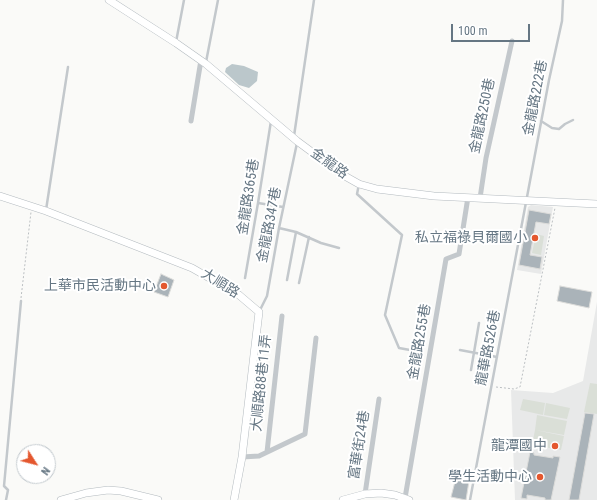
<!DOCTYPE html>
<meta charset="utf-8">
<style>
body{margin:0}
#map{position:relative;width:597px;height:500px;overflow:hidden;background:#fafaf8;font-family:"Roboto Condensed",sans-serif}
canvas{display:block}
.north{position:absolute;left:16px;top:444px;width:40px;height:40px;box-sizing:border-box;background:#fff;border:1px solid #c1c8cd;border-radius:50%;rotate:126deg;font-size:11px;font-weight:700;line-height:16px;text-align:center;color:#657683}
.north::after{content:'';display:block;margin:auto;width:14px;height:18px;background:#e4572e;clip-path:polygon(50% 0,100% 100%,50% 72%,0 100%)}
.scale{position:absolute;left:451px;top:24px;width:79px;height:18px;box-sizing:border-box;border:2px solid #657683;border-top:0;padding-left:5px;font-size:12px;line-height:14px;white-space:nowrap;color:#657683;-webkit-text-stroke:3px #fff;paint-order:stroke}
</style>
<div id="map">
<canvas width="597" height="500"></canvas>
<div class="north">N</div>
<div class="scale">100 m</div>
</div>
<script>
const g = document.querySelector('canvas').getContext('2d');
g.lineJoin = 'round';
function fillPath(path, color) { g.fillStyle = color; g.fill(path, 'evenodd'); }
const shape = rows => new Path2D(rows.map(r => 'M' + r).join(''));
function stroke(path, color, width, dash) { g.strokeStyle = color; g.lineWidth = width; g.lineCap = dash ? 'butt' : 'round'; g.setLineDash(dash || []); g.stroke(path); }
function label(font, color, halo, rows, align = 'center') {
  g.font = font + ' "Roboto Condensed","Noto Sans TC",sans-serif'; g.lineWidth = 4; g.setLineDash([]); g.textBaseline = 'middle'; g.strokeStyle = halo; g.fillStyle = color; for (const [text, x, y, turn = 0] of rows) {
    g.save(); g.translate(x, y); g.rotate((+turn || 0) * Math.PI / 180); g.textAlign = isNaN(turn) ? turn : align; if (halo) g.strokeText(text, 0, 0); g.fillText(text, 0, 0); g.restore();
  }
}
fillPath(shape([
 [531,205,553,207,541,274,517,270,528,207],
 [597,302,597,500,515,500,511,390,553,393,583,381]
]), '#e8e9e9');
fillPath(shape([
 [536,234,544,236,541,255,532,253],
 [590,383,597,384,597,414,584,412],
 [523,399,545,403,543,415,520,410],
 [546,403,570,408,567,419,544,415],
 [537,415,567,421,564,435,535,430],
 [535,430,564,436,561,450,532,445]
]), '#dadfd7');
fillPath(shape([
 [232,64,244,66,258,72,257,81,249,88,239,85,225,72,226,68]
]), '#bbc7cb');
const building = shape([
 [529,210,551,214,549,224,536,222,530,255,542,257,540,269,519,265,529,210],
 [161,274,174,280,168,297,154,292,161,274],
 [560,286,592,292,589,308,557,301,560,286],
 [585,413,594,414,579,500,569,500,585,413],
 [530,452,534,453,534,455,553,458,553,456,560,457,551,500,545,500,545,498,527,495,527,499,521,498,530,452],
 [456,478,469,481,466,500,451,497,456,478]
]);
fillPath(building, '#aab3b9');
stroke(building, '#dcdcda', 1);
const secondary = shape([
 [109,0,176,43,206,64,297,141,343,175,359,184,377,189,434,196,597,204],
 [0,196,46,211,192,268,239,295,259,312,242,457,234,500],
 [61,500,86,493,108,490,121,491,158,500],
 [343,500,365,494,381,493,395,495,409,500]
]);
stroke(secondary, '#b3babf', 8);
stroke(shape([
 [21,298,31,212],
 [496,387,514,389,520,387,555,208]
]), '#bbbfc2', 1, [2, 2]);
stroke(shape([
 [176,42,184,0],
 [206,62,218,0],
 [541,121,552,128,559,129,565,124,573,120],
 [294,136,314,0],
 [359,184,357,194,402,235,385,315,399,348,410,350],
 [258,203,283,207],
 [46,210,68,67],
 [279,228,296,232,321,243,339,248],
 [245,278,258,203,271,121],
 [287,280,296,232],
 [299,283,309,237],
 [259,312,267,296,279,228,297,143],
 [460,350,497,357],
 [471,370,479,323],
 [6,500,8,490,4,486,21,301],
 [470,500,549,80,562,21,563,0]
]), '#c3c8cc', 2.5);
stroke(shape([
 [191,121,201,60],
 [480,198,486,158,512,41],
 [267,452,282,316],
 [242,457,259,456,305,434,316,338],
 [365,494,379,399],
 [405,498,446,259,459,254,468,197]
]), '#c3c8cc', 5);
stroke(secondary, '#fff', 7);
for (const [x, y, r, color] of [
 [535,238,4,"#e4572e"],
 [164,286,4,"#e4572e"],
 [555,446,4,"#e4572e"],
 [540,477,4,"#e4572e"]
]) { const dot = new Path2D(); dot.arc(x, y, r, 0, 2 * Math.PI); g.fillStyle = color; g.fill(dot); stroke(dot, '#fff', 1.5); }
label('14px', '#657683', '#fff', [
 ["金龍路222巷",536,98,-79],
 ["金龍路250巷",483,116,-78],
 ["金龍路",329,164,35],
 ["金龍路365巷",249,197,-81],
 ["金龍路347巷",270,225,-79],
 ["大順路",220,284,32],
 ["金龍路255巷",420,342,-80],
 ["龍華路526巷",489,348,-79],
 ["大順路88巷11弄",262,383,-84],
 ["富華街24巷",360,445,-81]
]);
label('14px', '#657683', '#fff', [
 ["私立福祿貝爾國小",527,238],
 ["上華市民活動中心",156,286],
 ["龍潭國中",547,446],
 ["學生活動中心",532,477]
], 'right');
</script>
